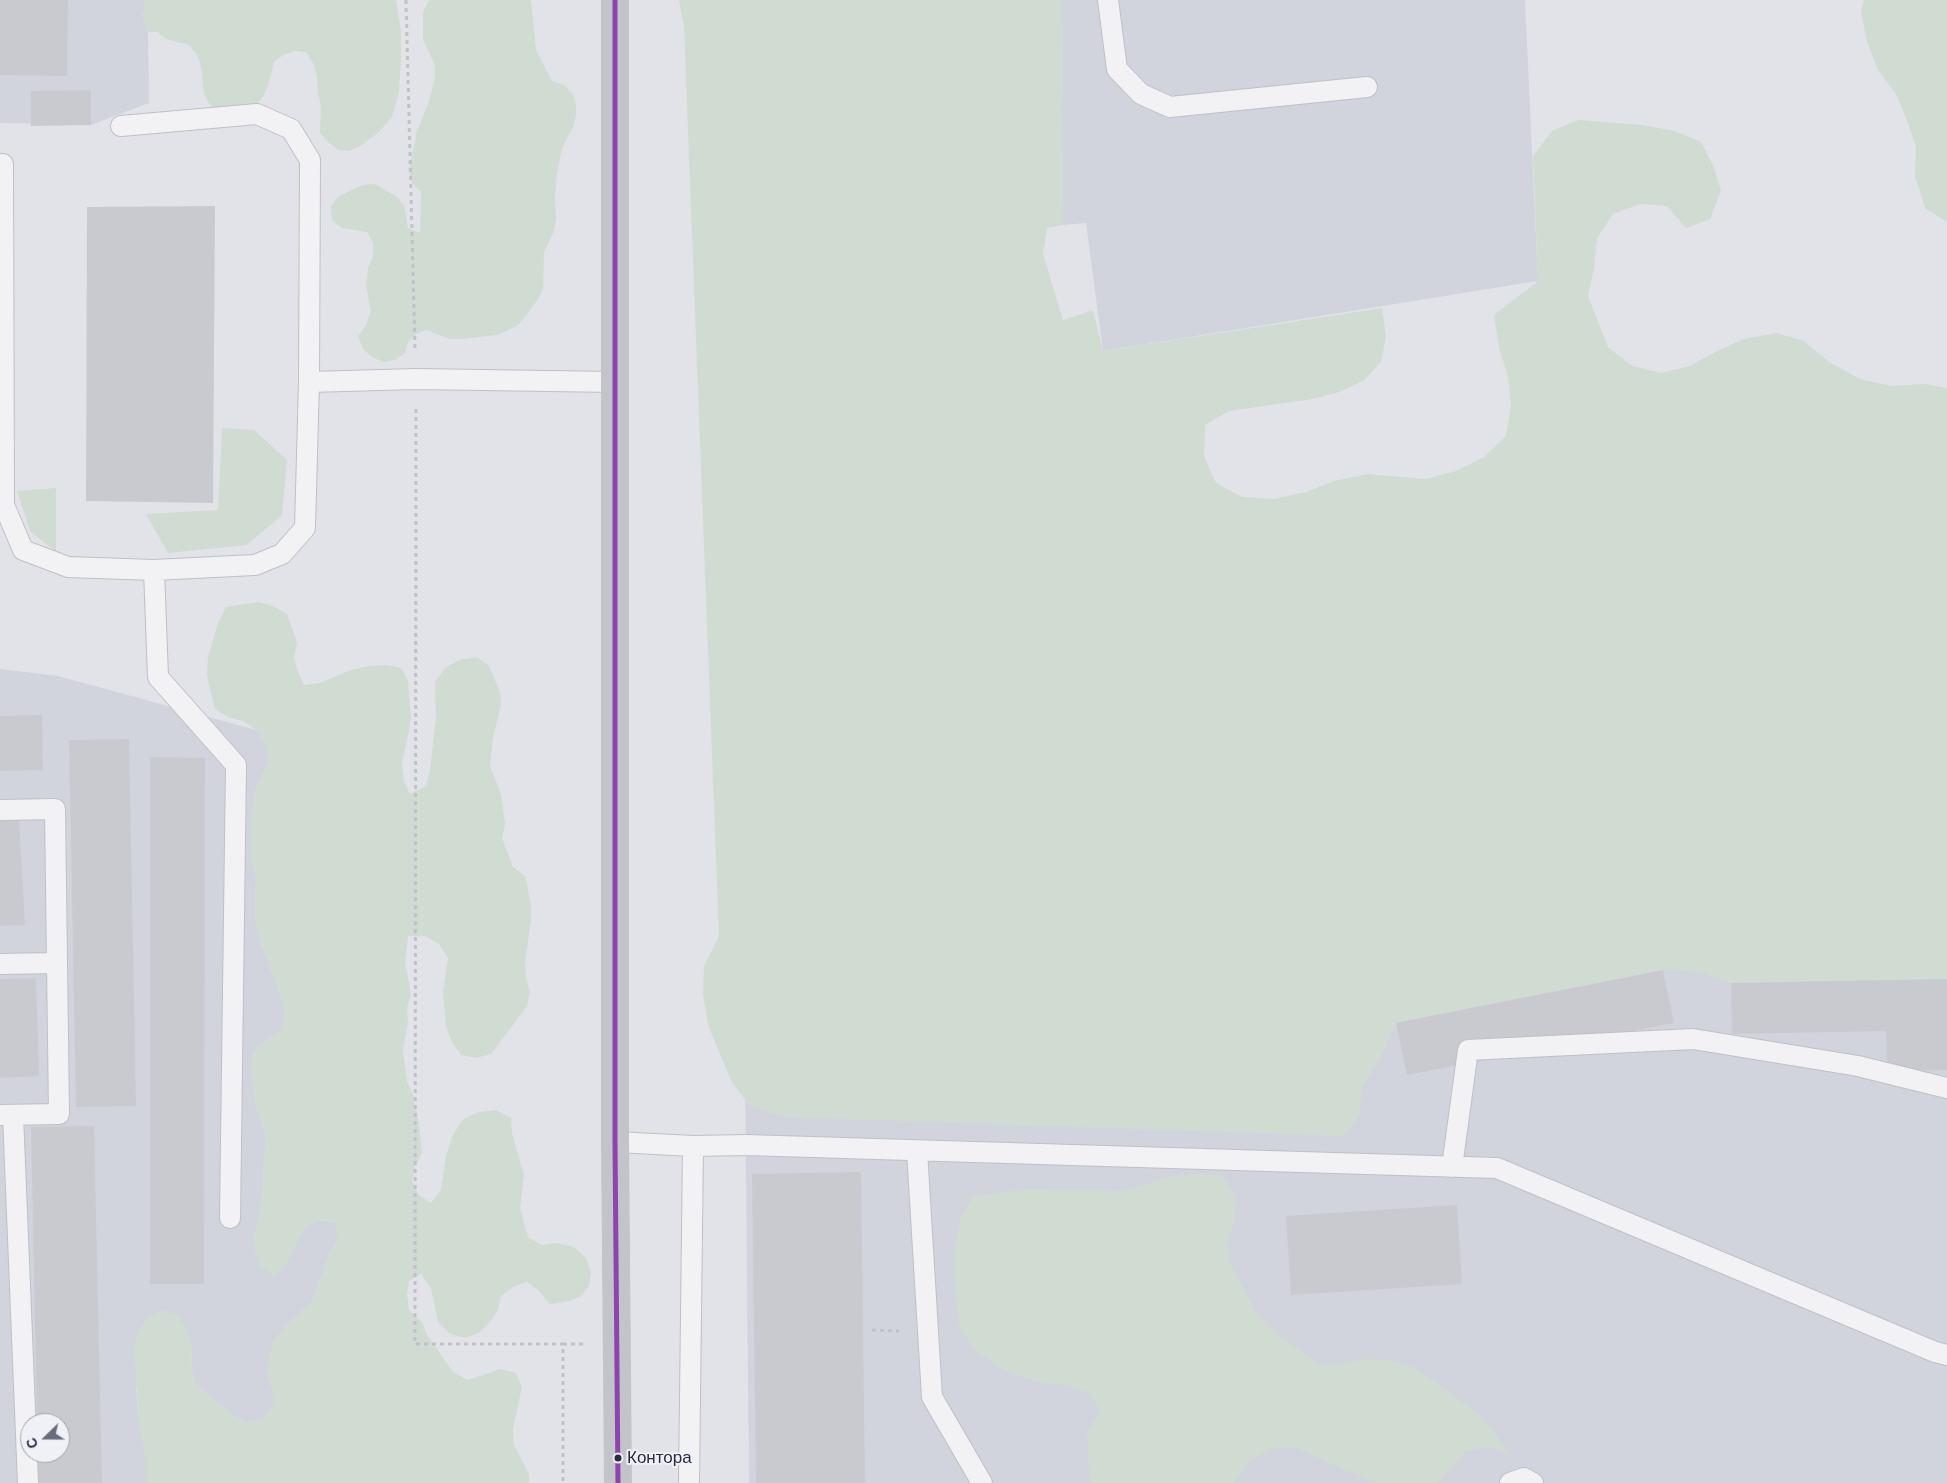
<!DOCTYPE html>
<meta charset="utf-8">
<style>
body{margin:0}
#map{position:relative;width:1947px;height:1483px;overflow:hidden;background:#e2e3e8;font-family:Arial,sans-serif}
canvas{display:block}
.north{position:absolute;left:20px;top:1413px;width:50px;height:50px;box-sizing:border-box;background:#f0f1f7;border:1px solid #a0a2af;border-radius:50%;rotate:248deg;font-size:14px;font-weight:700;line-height:20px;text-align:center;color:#272c43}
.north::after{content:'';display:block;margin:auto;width:18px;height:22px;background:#686c7d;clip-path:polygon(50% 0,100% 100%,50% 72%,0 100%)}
</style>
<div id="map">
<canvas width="1947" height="1483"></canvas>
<div class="north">С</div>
</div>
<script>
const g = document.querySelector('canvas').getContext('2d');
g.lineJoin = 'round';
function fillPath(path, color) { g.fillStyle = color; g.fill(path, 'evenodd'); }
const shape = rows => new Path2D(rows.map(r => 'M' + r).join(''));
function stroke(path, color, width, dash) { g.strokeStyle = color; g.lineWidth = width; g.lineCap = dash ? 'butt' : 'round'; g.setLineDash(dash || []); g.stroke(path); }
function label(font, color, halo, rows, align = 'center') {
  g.font = font + ' Arial,sans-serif'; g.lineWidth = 4; g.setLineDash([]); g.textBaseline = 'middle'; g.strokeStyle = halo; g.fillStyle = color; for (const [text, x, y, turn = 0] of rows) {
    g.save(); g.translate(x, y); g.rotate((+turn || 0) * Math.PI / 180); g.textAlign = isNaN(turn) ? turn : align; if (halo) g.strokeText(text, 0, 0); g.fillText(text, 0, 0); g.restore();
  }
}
fillPath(shape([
 [0,0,145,0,143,20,148,32,149,103,91,125,0,123],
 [1061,0,1525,0,1538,281,1103,351,1086,223,1063,225],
 [0,669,58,676,256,730,266,744,269,761,254,793,251,859,256,876,255,913,257,930,262,946,281,995,285,1012,282,1030,266,1040,254,1052,251,1069,256,1106,267,1138,264,1156,263,1193,259,1218,254,1235,290,1254,305,1227,319,1220,335,1222,338,1238,330,1253,312,1302,285,1327,274,1341,267,1375,273,1390,273,1407,262,1420,245,1422,231,1414,195,1384,192,1370,191,1342,136,1387,139,1422,146,1456,146,1483,0,1483],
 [30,1423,60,1423,60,1453,30,1453],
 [1708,940,1947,960,1947,1483,749,1483,745,1079,1360,1002]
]), '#d2d4dd');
fillPath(shape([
 [145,0,396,0,401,32,401,58,399,92,392,117,378,133,359,147,349,151,338,150,328,142,320,133,321,106,318,93,317,76,313,63,306,52,294,51,283,55,274,62,268,86,263,97,256,105,221,110,210,105,204,94,201,67,197,55,189,45,166,39,158,32,148,32,143,20],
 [429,0,531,0,536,50,552,81,564,85,573,94,576,105,576,116,573,127,562,148,557,173,555,195,556,219,554,231,544,252,543,289,538,299,525,317,517,326,497,335,462,339,450,339,426,330,416,334,408,342,405,353,395,360,383,362,372,357,363,349,358,336,366,325,371,312,366,285,368,268,373,256,373,243,367,232,342,228,332,220,331,206,339,196,362,185,375,184,396,196,404,205,408,228,420,233,421,192,412,183,409,170,417,131,428,104,435,78,435,65,423,40,423,12],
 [679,0,1061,0,1063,225,1047,228,1043,254,1063,320,1093,310,1103,351,1382,308,1386,337,1381,362,1363,381,1339,392,1313,399,1229,411,1205,425,1204,456,1216,483,1242,497,1274,499,1306,492,1334,481,1368,474,1426,479,1456,471,1484,457,1506,436,1511,406,1508,376,1499,348,1494,315,1538,281,1533,156,1552,131,1579,120,1642,125,1675,131,1701,142,1713,165,1721,191,1710,219,1686,228,1667,206,1640,204,1613,214,1597,238,1594,268,1588,296,1608,347,1632,366,1661,373,1690,366,1717,351,1744,339,1776,333,1804,341,1829,362,1860,379,1891,386,1925,384,1947,388,1947,979,1731,983,1700,972,1663,970,1396,1023,1383,1053,1362,1087,1359,1116,1343,1136,783,1117,750,1106,731,1081,708,1025,703,995,704,966,719,936,684,26],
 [1864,0,1947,0,1947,222,1925,208,1915,177,1916,147,1907,120,1896,94,1878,70,1867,42,1861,12],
 [222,428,254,430,287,460,282,515,247,545,168,553,146,514,218,510],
 [56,488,56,552,30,531,17,491],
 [259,602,273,606,287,614,297,643,294,657,298,672,304,685,320,683,351,670,369,666,386,665,401,668,408,681,411,719,402,764,404,781,410,794,426,786,430,770,436,717,435,682,445,668,459,660,477,657,489,666,500,692,501,706,493,737,490,766,501,794,505,824,502,838,513,867,525,876,531,905,531,920,525,963,526,977,530,992,527,1006,491,1054,476,1058,461,1055,452,1042,446,1027,443,992,448,958,439,944,425,936,408,936,405,963,411,994,407,1008,408,1022,403,1051,407,1081,413,1095,419,1124,422,1153,415,1166,412,1181,418,1194,431,1203,441,1190,446,1156,452,1137,462,1120,478,1112,496,1110,511,1118,512,1133,524,1175,520,1208,528,1237,542,1245,558,1243,574,1247,586,1258,591,1272,589,1286,580,1297,566,1302,550,1304,539,1291,527,1282,513,1287,501,1296,498,1310,489,1323,479,1333,465,1338,450,1334,438,1322,431,1288,421,1274,409,1281,407,1294,409,1310,422,1322,427,1335,453,1372,468,1380,500,1369,516,1373,522,1387,513,1429,514,1445,529,1474,529,1483,146,1483,146,1456,139,1422,134,1350,138,1332,147,1317,162,1310,177,1315,186,1327,191,1342,192,1370,195,1384,231,1414,245,1422,262,1420,273,1407,273,1390,267,1375,269,1358,274,1341,285,1327,312,1302,330,1253,338,1238,335,1222,319,1220,305,1227,285,1267,274,1276,261,1267,255,1252,254,1235,259,1218,263,1193,264,1156,267,1138,256,1106,251,1069,254,1052,266,1040,282,1030,285,1012,281,995,262,946,257,930,255,913,256,876,251,859,252,809,254,793,269,761,266,744,256,730,243,721,228,717,215,709,207,676,208,657,218,623,226,607],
 [1197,1174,1221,1175,1236,1195,1235,1219,1227,1241,1230,1263,1257,1314,1278,1335,1320,1365,1343,1364,1366,1359,1390,1360,1412,1367,1436,1382,1479,1415,1495,1433,1509,1455,1489,1447,1466,1451,1438,1483,1378,1483,1342,1469,1296,1447,1271,1449,1251,1460,1234,1483,1090,1483,1087,1432,1101,1411,1088,1392,1065,1385,1042,1383,1018,1376,996,1366,975,1350,960,1328,956,1302,955,1275,955,1248,960,1219,973,1197,1026,1189,1124,1191,1171,1176]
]), '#d0dbd2');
fillPath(shape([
 [0,0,68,0,67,76,0,75],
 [91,90,91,125,31,126,31,91],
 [215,206,213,503,86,501,87,207],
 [42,715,43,770,0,771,0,716],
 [129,739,136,1106,76,1107,69,740],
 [150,757,205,758,204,1284,150,1284],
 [0,819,19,819,25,925,0,926],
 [1663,970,1674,1023,1407,1075,1396,1023],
 [36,978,39,1076,0,1078,0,979],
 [1947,979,1947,1070,1887,1071,1886,1031,1732,1034,1731,983],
 [94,1126,102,1483,39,1483,38,1453,60,1453,60,1423,37,1423,31,1127],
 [861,1172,865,1483,756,1483,752,1174],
 [1457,1205,1462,1284,1291,1295,1286,1216]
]), '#c9cad0');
const service = shape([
 [1108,0,1117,69,1141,94,1170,107,1367,87],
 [3,164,4,505,23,550,68,567,154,570,255,565,282,554,305,528,309,382,310,160,291,129,257,114,121,126],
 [309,382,416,379,615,382],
 [154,570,158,677,236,765,230,1218],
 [0,810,55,809,59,1114,0,1115],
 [0,964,56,963],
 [13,1115,28,1483],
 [615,1142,693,1146,746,1145,1497,1168,1935,1352,1947,1355],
 [917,1151,932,1397,982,1483],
 [1452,1167,1468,1050,1693,1039,1858,1066,1947,1088],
 [689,1483,693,1146],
 [1510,1483,1524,1478,1533,1483]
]);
stroke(service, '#bfc0c6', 22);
stroke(shape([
 [406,0,415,348],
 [416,409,415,1344,563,1344,563,1483],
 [872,1330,899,1331],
 [563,1344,583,1344]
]), '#c1c2c8', 3, [4, 4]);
stroke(service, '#f2f2f4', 20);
stroke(shape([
 [615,0,615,1142,618,1483]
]), '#c3c4ca', 28);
stroke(shape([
 [615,0,615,1142,618,1483]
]), '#8e44ad', 5);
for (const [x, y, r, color] of [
 [618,1458,4.5,"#272c43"]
]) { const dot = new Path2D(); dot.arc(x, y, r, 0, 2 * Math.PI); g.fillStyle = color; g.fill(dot); stroke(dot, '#f0f1f7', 2); }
label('17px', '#272c43', '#f0f1f7', [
 ["Контора",627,1458]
], 'left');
</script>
